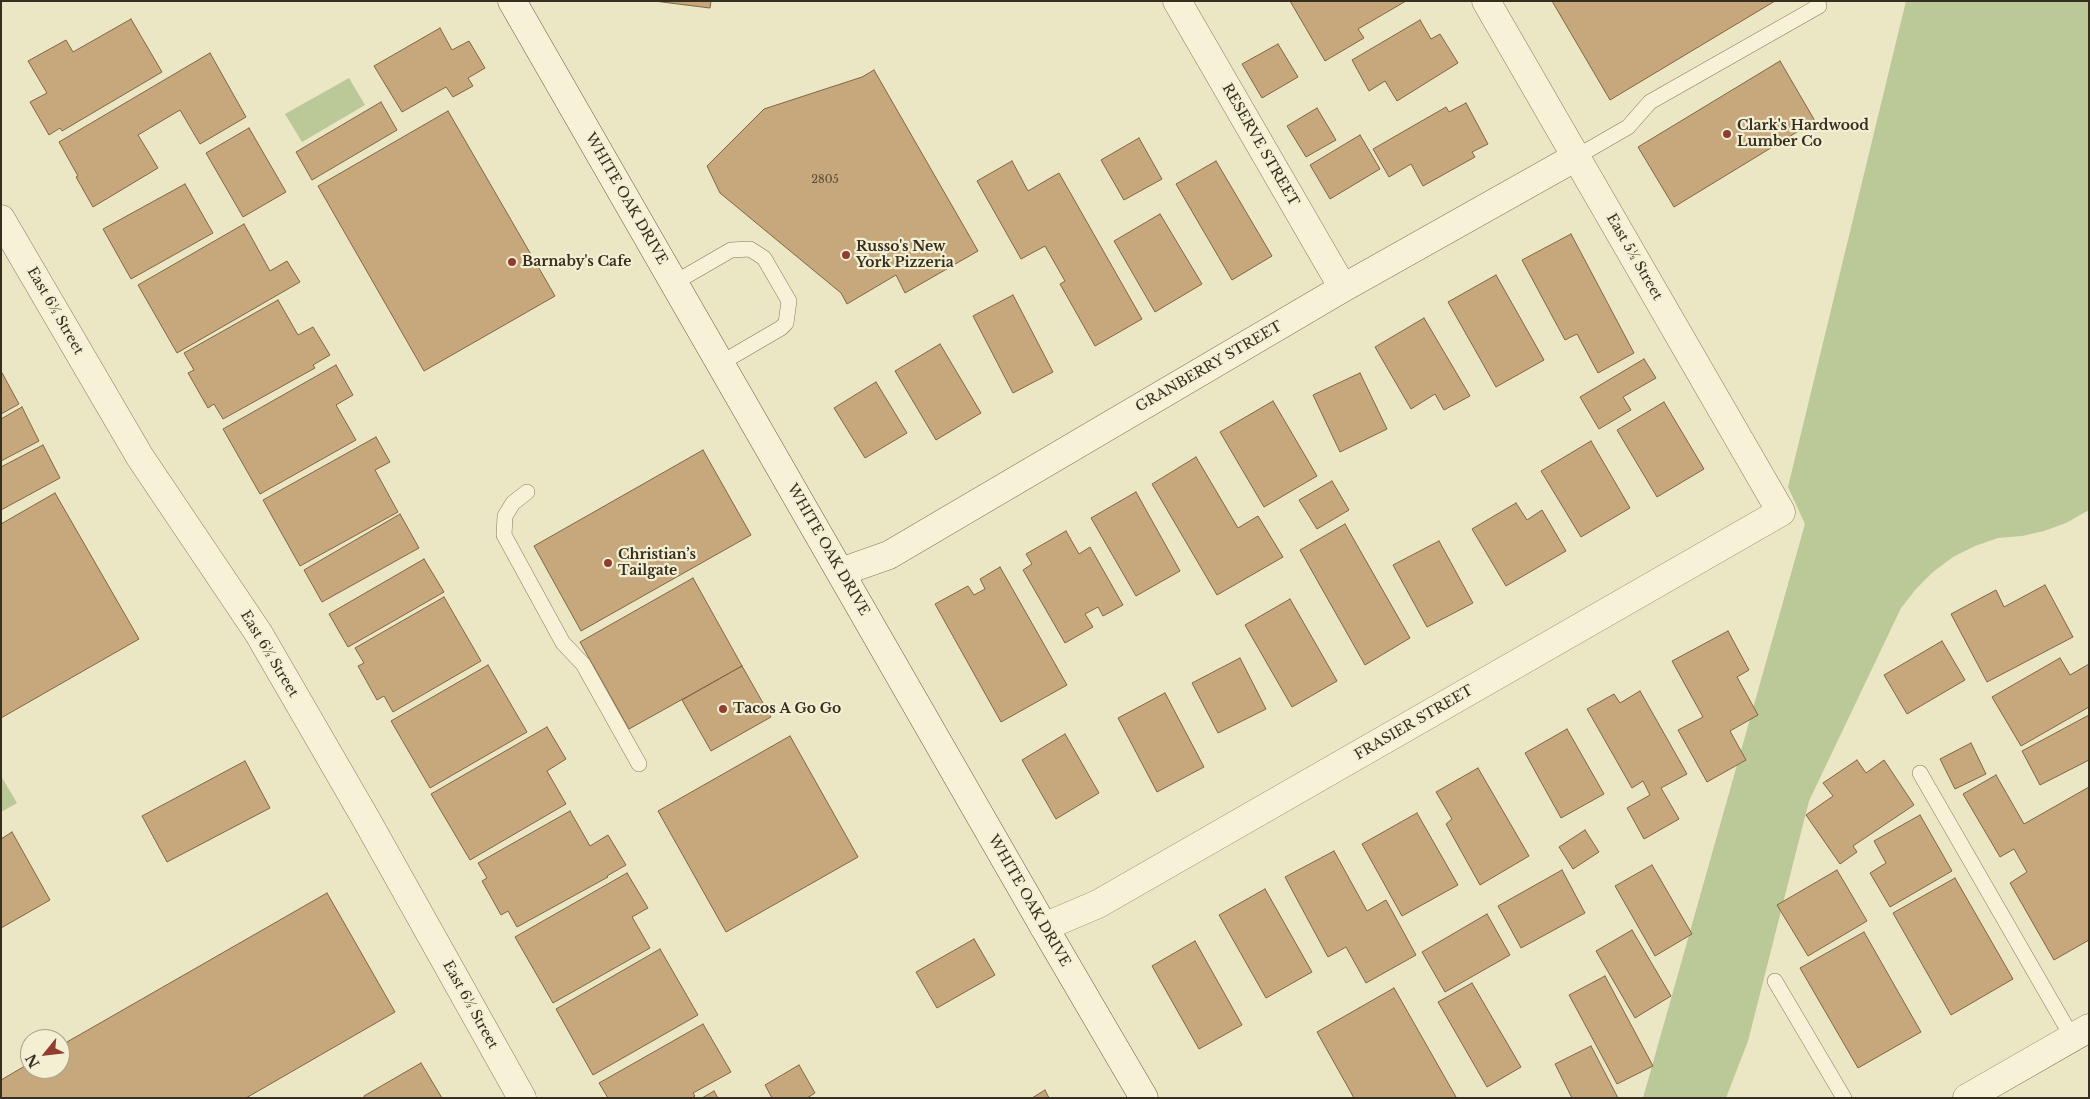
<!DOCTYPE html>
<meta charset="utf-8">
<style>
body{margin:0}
#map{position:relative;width:2090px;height:1099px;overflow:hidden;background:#ebe6c4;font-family:"Libre Baskerville",serif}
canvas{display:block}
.frame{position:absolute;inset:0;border:2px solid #362e1f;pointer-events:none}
.north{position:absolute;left:20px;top:1029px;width:50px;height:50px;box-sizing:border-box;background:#f3efd3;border:1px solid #a7a28b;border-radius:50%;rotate:241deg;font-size:14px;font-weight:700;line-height:20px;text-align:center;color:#362e1f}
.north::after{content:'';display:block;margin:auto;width:18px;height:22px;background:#903e2f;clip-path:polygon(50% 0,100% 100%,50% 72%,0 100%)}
</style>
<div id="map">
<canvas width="2090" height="1099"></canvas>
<div class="frame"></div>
<div class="north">N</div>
</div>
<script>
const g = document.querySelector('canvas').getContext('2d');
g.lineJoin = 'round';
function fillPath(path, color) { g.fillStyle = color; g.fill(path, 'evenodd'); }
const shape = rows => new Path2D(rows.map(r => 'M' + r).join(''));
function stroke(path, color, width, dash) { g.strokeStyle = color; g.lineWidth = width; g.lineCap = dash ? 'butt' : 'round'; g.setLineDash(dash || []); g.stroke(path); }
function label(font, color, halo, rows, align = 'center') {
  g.font = font + ' "Libre Baskerville",serif'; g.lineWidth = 4.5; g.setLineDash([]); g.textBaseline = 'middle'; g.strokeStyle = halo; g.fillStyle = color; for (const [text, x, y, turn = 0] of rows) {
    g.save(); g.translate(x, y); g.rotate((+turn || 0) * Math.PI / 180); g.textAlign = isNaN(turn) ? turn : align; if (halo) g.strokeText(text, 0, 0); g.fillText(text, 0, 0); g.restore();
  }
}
fillPath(shape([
 [1906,1,2089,1,2089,510,2066,523,2044,531,2022,536,1998,538,1975,546,1953,557,1933,572,1916,589,1901,608,1809,801,1748,1041,1726,1098,1643,1098,1805,524,1788,487],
 [349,78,365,105,302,142,285,114],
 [1,776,17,803,1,812]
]), '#bbc999');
const building = shape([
 [654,1,711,1,710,8,654,1],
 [1290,1,1406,1,1358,29,1364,38,1325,61,1290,1],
 [1552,1,1775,1,1610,100,1552,1],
 [131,19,162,72,62,131,60,128,49,135,30,102,47,93,28,61,66,40,73,52,131,19],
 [1420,20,1431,39,1440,34,1458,63,1397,101,1385,81,1369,91,1352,60,1420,20],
 [440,28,452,50,469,41,485,68,468,78,473,86,453,97,446,87,402,112,374,66,440,28],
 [1278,44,1298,77,1262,98,1242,64,1278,44],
 [210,53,246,117,200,144,180,110,138,135,158,168,93,207,76,177,78,176,59,142,210,53],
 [1780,61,1815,121,1674,207,1638,147,1780,61],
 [874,70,978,251,905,293,896,275,847,304,841,293,720,193,707,166,764,109,862,77,874,70],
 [381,102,397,130,312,180,296,152,381,102],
 [1466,103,1488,144,1472,152,1475,157,1423,186,1411,164,1389,177,1373,149,1446,107,1449,112,1466,103],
 [1317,108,1336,140,1306,157,1287,126,1317,108],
 [448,111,555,296,424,371,318,186,448,111],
 [249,128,286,192,243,217,206,153,249,128],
 [1360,135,1380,169,1330,199,1310,165,1360,135],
 [1139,138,1162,179,1124,200,1101,160,1139,138],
 [1012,161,1028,191,1059,173,1142,319,1095,346,1060,284,1065,281,1045,246,1021,259,977,181,1012,161],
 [1216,161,1272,256,1232,280,1176,184,1216,161],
 [185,184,213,233,131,279,103,229,185,184],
 [1160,214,1202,284,1155,312,1114,241,1160,214],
 [244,224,270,271,287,261,300,282,177,353,138,285,244,224],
 [1571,234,1634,353,1598,373,1577,334,1565,340,1522,260,1571,234],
 [1496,275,1544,360,1496,387,1448,302,1496,275],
 [1013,295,1053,372,1013,393,973,316,1013,295],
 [278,300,298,335,313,327,330,355,313,365,315,368,223,419,214,404,208,408,188,373,194,370,184,353,278,300],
 [1424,318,1470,396,1444,410,1435,394,1411,409,1375,347,1424,318],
 [940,344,981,413,936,440,895,371,940,344],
 [1644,359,1656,378,1623,397,1631,410,1599,429,1580,397,1644,359],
 [336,365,353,395,336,405,356,440,260,494,223,429,336,365],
 [1,371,19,404,1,414,1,371],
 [1360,373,1387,429,1340,452,1313,395,1360,373],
 [876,382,907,433,865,458,834,408,876,382],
 [1273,401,1317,476,1264,507,1220,432,1273,401],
 [1664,402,1704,469,1657,497,1617,430,1664,402],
 [22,407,39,441,1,461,1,419,22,407],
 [376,437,390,462,375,470,398,512,300,566,263,500,376,437],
 [1591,441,1630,508,1581,537,1541,471,1591,441],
 [43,445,60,478,1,510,1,467,43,445],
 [703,450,751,535,581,631,534,546,703,450],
 [1196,457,1238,528,1258,516,1283,557,1217,595,1152,484,1196,457],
 [1332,481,1349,510,1317,529,1299,500,1332,481],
 [1136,492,1180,571,1136,596,1091,518,1136,492],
 [55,493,139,639,1,718,1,524,55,493],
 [1516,503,1527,520,1542,510,1566,551,1506,586,1472,529,1516,503],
 [400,514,419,548,322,602,304,570,400,514],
 [1345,524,1410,638,1365,665,1300,550,1345,524],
 [1066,531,1079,554,1090,547,1123,605,1103,616,1098,607,1085,614,1093,627,1065,643,1023,570,1032,564,1026,554,1066,531],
 [1439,541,1473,603,1427,627,1393,565,1439,541],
 [424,559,444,592,348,647,329,614,424,559],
 [1000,567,1067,685,1001,722,935,604,968,586,974,595,985,589,980,579,1000,567],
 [693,578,742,666,629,729,580,642,693,578],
 [2045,585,2073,637,1987,682,1951,614,1996,590,2004,607,2045,585],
 [444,597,481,661,393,712,384,696,377,700,358,666,364,663,355,648,444,597],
 [1290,599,1337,681,1292,707,1245,625,1290,599],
 [1728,631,1749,670,1737,677,1758,715,1730,731,1746,760,1707,782,1678,730,1703,717,1672,661,1728,631],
 [1942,641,1965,680,1907,714,1884,675,1942,641],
 [1240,658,1266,709,1218,733,1192,683,1240,658],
 [2060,658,2070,675,2089,664,2089,707,2021,746,1992,697,2060,658],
 [488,665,527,732,430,788,391,721,488,665],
 [742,666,771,717,711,751,682,700,742,666],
 [1640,691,1687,774,1661,788,1679,819,1644,839,1627,808,1650,795,1643,781,1632,788,1587,709,1614,694,1620,703,1640,691],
 [1165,693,1204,767,1157,792,1118,718,1165,693],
 [2089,715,2089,760,2040,785,2022,751,2089,715],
 [547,727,566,759,547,771,566,804,470,860,431,794,547,727],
 [1567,729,1604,794,1561,818,1525,753,1567,729],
 [1065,734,1099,793,1056,819,1022,760,1065,734],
 [790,736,858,857,726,932,658,811,790,736],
 [1971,743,1986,774,1955,789,1940,759,1971,743],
 [1857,760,1866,773,1884,760,1914,805,1853,846,1857,852,1840,864,1806,815,1833,796,1823,783,1857,760],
 [245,761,270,808,167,862,142,816,245,761],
 [1478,768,1529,856,1480,885,1446,824,1452,819,1436,792,1478,768],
 [1996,775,2024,824,2089,787,2089,940,2054,960,2010,883,2027,872,2014,849,2000,857,1963,794,1996,775],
 [570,811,590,846,608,835,626,865,607,876,608,877,517,927,508,911,501,915,482,881,487,878,478,863,570,811],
 [1417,813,1458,885,1402,916,1362,844,1417,813],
 [1920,815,1952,871,1890,907,1870,873,1886,863,1874,841,1920,815],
 [1585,830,1599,852,1573,869,1559,847,1585,830],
 [12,832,50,900,1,928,1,839,12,832],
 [1334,851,1367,911,1386,900,1416,955,1366,983,1346,947,1328,957,1285,877,1334,851],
 [1652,865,1692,934,1655,956,1615,886,1652,865],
 [1562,870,1585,913,1521,948,1498,906,1562,870],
 [1837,870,1867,921,1808,956,1777,905,1837,870],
 [627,873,648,908,632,917,650,948,553,1003,515,937,627,873],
 [1955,878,2013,979,1951,1015,1893,913,1955,878],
 [1265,889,1312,972,1266,998,1219,915,1265,889],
 [327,893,395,1012,246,1098,1,1098,1,1080,30,1063,30,1069,60,1069,60,1046,327,893],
 [1487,914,1510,955,1445,992,1422,952,1487,914],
 [1632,930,1671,996,1635,1018,1596,951,1632,930],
 [1864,932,1921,1032,1858,1068,1800,968,1864,932],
 [974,939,995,975,937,1008,916,972,974,939],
 [1195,941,1242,1025,1199,1049,1152,966,1195,941],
 [660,949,698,1015,593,1075,556,1009,660,949],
 [1605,976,1653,1066,1617,1084,1569,995,1605,976],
 [1472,983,1521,1067,1487,1087,1438,1002,1472,983],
 [1394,988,1456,1097,1455,1098,1354,1098,1317,1032,1394,988],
 [703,1024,731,1072,693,1093,695,1096,692,1098,608,1098,599,1083,703,1024],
 [1591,1046,1618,1098,1572,1098,1555,1064,1591,1046],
 [421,1063,442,1098,365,1098,364,1096,421,1063],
 [799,1065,815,1093,807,1098,772,1098,765,1085,799,1065],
 [1045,1090,1049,1098,1032,1098,1045,1090],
 [714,1091,718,1098,702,1098,714,1091]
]);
fillPath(building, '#c7a77c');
stroke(building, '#826643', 1);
const service = shape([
 [1576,157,1628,127,1650,102,1819,6,1817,1],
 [674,283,731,250,750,249,764,258,789,301,786,323,781,328,721,363],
 [527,492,513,503,505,516,504,535,563,643,583,664,639,764],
 [1920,773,2072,1037],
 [1775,981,1844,1098]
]);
const minor = shape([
 [1177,1,1343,288],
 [1,219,140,457,259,634,366,819,522,1098],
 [841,572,889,555,1343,288,1576,157],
 [1044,927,1098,904,1781,512,1486,1],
 [1967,1098,2089,1028]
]);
const secondary = shape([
 [512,1,1044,927,1144,1098]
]);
stroke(service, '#85785c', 16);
stroke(minor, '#85785c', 29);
stroke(secondary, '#67593f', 29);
stroke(service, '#f7f2d7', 15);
stroke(minor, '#f7f2d7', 28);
stroke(secondary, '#f7f2d7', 28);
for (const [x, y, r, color] of [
 [1727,134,5,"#903e2f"],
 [846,255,5,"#903e2f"],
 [512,262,5,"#903e2f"],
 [608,563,5,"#903e2f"],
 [723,709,5,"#903e2f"]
]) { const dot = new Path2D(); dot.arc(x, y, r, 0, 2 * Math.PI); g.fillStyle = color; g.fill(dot); stroke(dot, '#f3efd3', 2); }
label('11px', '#5a4c36', null, [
 ["2805",825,180]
]);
label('bold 14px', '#362e1f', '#f3efd3', [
 ["Clark's Hardwood",1737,126],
 ["Lumber Co",1737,142],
 ["Russo's New",856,247],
 ["York Pizzeria",856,263],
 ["Barnaby's Cafe",522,262],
 ["Christian’s",618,555],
 ["Tailgate",618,571],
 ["Tacos A Go Go",733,709]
], 'left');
label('14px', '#362e1f', '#f3efd3', [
 ["RESERVE STREET",1260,145,60],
 ["WHITE OAK DRIVE",626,199,60],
 ["East 5½ Street",1634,257,60],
 ["East 6½ Street",55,311,60],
 ["GRANBERRY STREET",1209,367,-30],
 ["WHITE OAK DRIVE",828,550,60],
 ["East 6½ Street",269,654,59],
 ["FRASIER STREET",1414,723,-30],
 ["WHITE OAK DRIVE",1029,901,60],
 ["East 6½ Street",470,1005,61]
]);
</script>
